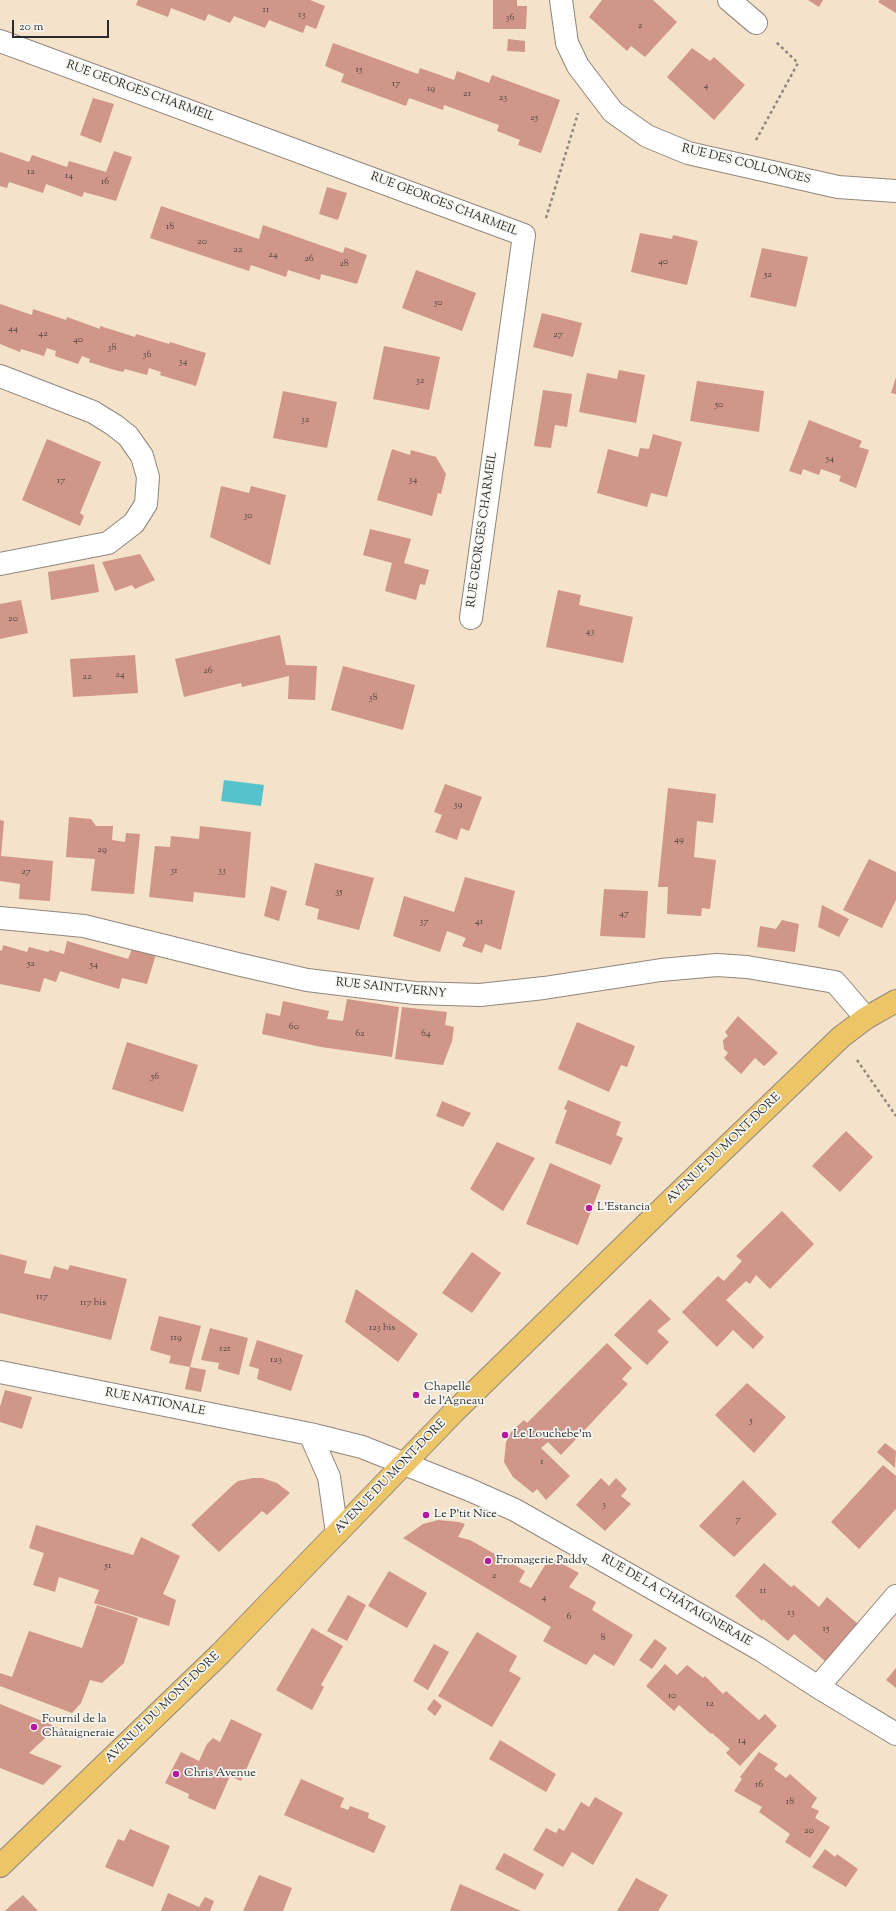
<!DOCTYPE html>
<meta charset="utf-8">
<style>
body{margin:0}
#map{position:relative;width:896px;height:1911px;overflow:hidden;background:#f4e2cb;font-family:"Sorts Mill Goudy",serif}
canvas{display:block}
.scale{position:absolute;left:12px;top:20px;width:97px;height:18px;box-sizing:border-box;border:2px solid #2b2b2b;border-top:0;padding-left:5px;font-size:12px;line-height:14px;white-space:nowrap;color:#2b2b2b;-webkit-text-stroke:3px #f6f6f2;paint-order:stroke}
</style>
<div id="map">
<canvas width="896" height="1911"></canvas>
<div class="scale">20 m</div>
</div>
<script>
const g = document.querySelector('canvas').getContext('2d');
g.lineJoin = 'round';
function fillPath(path, color) { g.fillStyle = color; g.fill(path, 'evenodd'); }
const shape = rows => new Path2D(rows.map(r => 'M' + r).join(''));
function stroke(path, color, width, dash) { g.strokeStyle = color; g.lineWidth = width; g.lineCap = dash ? 'butt' : 'round'; g.setLineDash(dash || []); g.stroke(path); }
function label(font, color, halo, rows, align = 'center') {
  g.font = font + ' "Sorts Mill Goudy",serif'; g.lineWidth = 3.5; g.setLineDash([]); g.textBaseline = 'middle'; g.strokeStyle = halo; g.fillStyle = color; for (const [text, x, y, turn = 0] of rows) {
    g.save(); g.translate(x, y); g.rotate((+turn || 0) * Math.PI / 180); g.textAlign = isNaN(turn) ? turn : align; if (halo) g.strokeText(text, 0, 0); g.fillText(text, 0, 0); g.restore();
  }
}
fillPath(shape([
 [224,780,264,785,261,806,221,801]
]), '#56c3cc');
fillPath(shape([
 [138,0,310,0,325,6,316,29,306,25,303,33,269,20,265,28,234,16,230,23,208,14,205,21,171,8,168,17,136,5],
 [493,0,517,0,517,6,527,6,526,29,493,29],
 [602,0,653,0,677,22,645,57,631,46,627,51,589,17],
 [808,0,823,0,819,7],
 [880,0,896,0,896,13,878,2],
 [508,39,525,41,525,52,507,51],
 [333,43,418,74,420,68,454,80,457,71,489,83,492,75,560,100,541,153,518,145,520,140,497,131,499,125,444,105,443,110,409,98,406,106,341,82,344,74,325,66],
 [692,48,710,61,714,57,745,85,714,120,667,77],
 [93,98,114,104,101,143,80,135],
 [114,151,132,157,116,201,84,192,82,197,46,184,43,193,9,182,7,188,0,186,0,152,29,162,32,155,67,167,69,161,106,172],
 [327,187,347,193,338,220,319,214],
 [161,206,259,239,263,225,343,253,345,247,367,255,357,284,321,274,320,280,288,270,286,277,251,265,249,271,150,238],
 [640,233,672,239,673,235,698,241,687,285,631,272],
 [762,248,808,257,796,307,750,297],
 [416,270,476,293,462,331,402,308],
 [0,304,32,315,33,309,66,320,67,317,100,329,100,326,135,337,136,334,169,344,170,342,206,353,196,386,160,375,161,372,149,368,147,375,125,369,123,372,111,369,89,362,90,359,82,356,78,364,55,356,56,351,47,348,44,356,21,349,20,352,0,344],
 [542,313,582,323,573,357,533,347],
 [384,346,440,357,429,410,373,399],
 [619,370,645,375,636,423,579,412,587,373,617,379],
 [896,377,896,394,891,393],
 [697,381,764,391,759,432,690,421],
 [543,390,572,394,567,427,555,425,551,448,534,446],
 [283,391,337,402,327,448,273,438],
 [809,420,862,441,859,447,869,450,856,488,839,481,841,476,821,469,819,475,803,469,801,475,789,471],
 [653,434,682,442,667,497,651,493,647,507,597,493,608,449,638,457,640,448,649,449],
 [47,439,101,462,80,513,84,516,80,526,22,500],
 [392,449,410,455,411,450,436,457,446,474,441,494,438,493,432,516,377,500],
 [221,486,249,493,251,486,286,495,270,565,210,537],
 [370,529,411,539,404,563,429,570,425,585,420,584,416,600,385,591,392,563,363,555],
 [140,554,155,580,135,589,132,585,115,591,102,562],
 [94,564,99,592,51,600,48,572],
 [558,590,581,595,579,605,633,617,623,663,546,647],
 [21,600,28,633,0,639,0,604],
 [280,635,286,665,317,666,315,700,288,699,289,676,242,687,241,683,184,697,175,659],
 [135,655,138,693,73,697,70,659],
 [343,666,415,685,403,730,331,710],
 [445,784,482,797,469,831,461,828,457,840,435,832,442,815,434,812],
 [668,788,716,794,713,823,697,821,694,857,716,860,710,909,702,908,701,916,667,914,668,887,658,887],
 [69,817,91,819,96,826,113,826,112,840,125,842,126,833,140,834,134,894,91,891,95,859,66,857],
 [0,820,4,821,1,856,53,861,50,901,19,899,20,884,0,881],
 [200,826,251,832,245,898,194,892,193,902,149,897,155,846,170,847,171,836,199,839],
 [869,859,896,872,896,900,882,928,843,910],
 [315,863,374,878,359,930,317,919,319,909,305,905],
 [465,877,515,891,501,950,485,944,482,953,462,946,466,938,447,931,440,952,393,936,404,896,454,912],
 [271,886,287,891,279,921,264,916],
 [604,889,648,891,645,938,600,936],
 [822,905,849,919,839,937,818,927],
 [782,920,799,924,795,952,757,947,760,926,776,929],
 [67,941,128,959,132,949,156,954,147,984,122,978,119,989,60,971,56,982,44,978,40,992,0,984,0,950,2,951,3,945,27,952,29,947,48,952,50,950,64,954],
 [347,999,399,1007,392,1057,321,1047,262,1034,266,1013,280,1016,283,1001,329,1011,327,1019,343,1021],
 [402,1007,447,1012,445,1025,454,1027,452,1041,443,1065,395,1059],
 [738,1016,778,1053,764,1066,755,1058,741,1074,724,1058,728,1053,724,1049,723,1040,728,1036,725,1032],
 [577,1022,635,1046,627,1067,621,1065,609,1092,558,1069],
 [127,1042,198,1065,183,1112,112,1089],
 [568,1100,621,1122,616,1135,623,1138,611,1165,555,1143,567,1110,564,1109],
 [442,1101,471,1113,463,1127,436,1116],
 [846,1131,873,1157,840,1192,812,1166],
 [497,1142,535,1158,503,1211,470,1189],
 [550,1163,601,1185,578,1245,526,1224],
 [782,1211,814,1244,770,1289,756,1275,750,1284,746,1281,726,1300,764,1337,753,1349,733,1330,717,1347,682,1312,718,1276,724,1281,742,1261,736,1256],
 [472,1252,501,1273,472,1313,442,1293],
 [0,1254,27,1261,24,1273,50,1279,54,1266,68,1270,70,1265,127,1279,111,1340,0,1313],
 [356,1289,418,1334,398,1362,345,1322],
 [650,1299,671,1319,657,1331,669,1342,647,1365,614,1335],
 [159,1316,201,1326,190,1367,206,1370,201,1392,185,1389,190,1367,169,1363,171,1356,150,1350],
 [210,1328,248,1338,239,1375,218,1369,219,1363,201,1360],
 [257,1340,303,1355,291,1391,257,1379,259,1369,249,1366],
 [607,1343,632,1368,622,1379,628,1384,561,1455,548,1442,541,1448,570,1476,546,1500,537,1489,533,1493,513,1477,504,1462,506,1442,511,1432,524,1420,527,1423],
 [747,1383,786,1417,754,1453,715,1415],
 [5,1390,32,1397,22,1429,0,1422,0,1407],
 [885,1443,896,1451,895,1468,877,1452],
 [883,1465,896,1476,896,1509,859,1549,831,1522],
 [253,1478,262,1478,277,1483,290,1493,267,1515,262,1511,219,1552,191,1525,233,1485,238,1481],
 [601,1478,609,1486,616,1478,627,1489,621,1496,631,1504,605,1531,576,1505],
 [743,1480,777,1514,734,1557,699,1526],
 [438,1520,459,1522,465,1524,458,1537,470,1540,525,1571,519,1582,531,1588,550,1557,579,1573,569,1587,596,1602,592,1610,633,1635,614,1666,594,1654,586,1665,543,1641,551,1627,403,1538,423,1524],
 [36,1525,133,1555,141,1537,180,1556,163,1594,176,1600,169,1626,94,1603,99,1590,59,1577,55,1592,33,1585,44,1553,29,1548],
 [764,1563,791,1587,794,1585,819,1607,827,1597,858,1624,826,1662,794,1634,788,1641,763,1619,762,1621,735,1596],
 [389,1571,427,1593,407,1628,368,1606],
 [348,1595,366,1605,347,1641,327,1631],
 [97,1605,138,1618,124,1663,102,1683,90,1680,81,1703,72,1713,0,1686,0,1673,12,1677,29,1631,82,1648],
 [312,1628,343,1646,321,1685,324,1687,312,1710,276,1690],
 [477,1632,517,1656,509,1671,521,1678,492,1727,438,1696],
 [655,1639,667,1648,652,1669,639,1660],
 [434,1644,449,1652,428,1690,413,1681],
 [665,1664,677,1675,687,1665,703,1678,705,1676,723,1694,726,1691,759,1720,765,1714,777,1726,740,1766,726,1753,730,1749,712,1733,711,1734,679,1705,674,1711,646,1686],
 [896,1668,896,1688,886,1680],
 [434,1699,442,1706,435,1716,427,1709],
 [0,1704,57,1727,29,1753,62,1766,43,1785,0,1768],
 [231,1719,262,1734,241,1781,230,1776,215,1810,188,1798,189,1794,165,1783,181,1752,199,1761,207,1744,213,1738,220,1742],
 [500,1740,556,1774,546,1792,489,1759],
 [759,1752,778,1764,774,1769,786,1778,790,1774,817,1798,811,1807,819,1811,815,1818,830,1827,810,1858,785,1842,790,1834,759,1812,762,1807,734,1791,742,1779,740,1777],
 [301,1779,344,1798,340,1807,348,1810,350,1806,369,1813,368,1818,386,1826,374,1853,284,1815],
 [595,1797,623,1813,593,1865,572,1852,563,1867,533,1850,546,1828,556,1833,559,1828,564,1831,581,1802,589,1807],
 [130,1829,170,1846,153,1887,105,1867,118,1839,124,1841],
 [825,1849,835,1857,837,1854,858,1869,846,1887,812,1867],
 [504,1853,544,1874,535,1890,495,1869],
 [259,1875,292,1888,283,1911,243,1911],
 [636,1878,668,1895,658,1911,617,1911],
 [460,1884,521,1911,450,1911],
 [168,1893,199,1907,205,1897,214,1901,210,1911,161,1911],
 [23,1895,38,1911,5,1911,10,1906]
]), '#cf9689');
const street = shape([
 [561,0,567,43,578,66,613,112,647,136,688,153,838,187,896,191],
 [729,0,756,23],
 [0,41,524,235,471,618],
 [0,376,93,412,114,425,128,436,142,456,148,477,146,504,134,523,108,543,0,564],
 [0,918,84,926,237,964,307,980,415,993,480,995,544,988,661,970,717,965,747,967,835,982,866,1018],
 [0,1372,310,1434,362,1447,470,1490,515,1510,761,1650,818,1687,896,1734],
 [310,1434,329,1477,337,1533],
 [818,1687,896,1596]
]);
const primary = shape([
 [0,1866,221,1653,454,1412,666,1205,841,1037,866,1018,896,1001]
]);
stroke(street, '#90867b', 24);
stroke(primary, '#90867b', 24);
stroke(shape([
 [756,140,798,63,775,41],
 [546,218,578,113],
 [857,1060,896,1116]
]), '#90867b', 2.5, [3, 3]);
stroke(street, '#fff', 22);
stroke(primary, '#edc569', 22);
for (const [x, y, r, color] of [
 [589,1208,4,"#b5179e"],
 [416,1395,4,"#b5179e"],
 [505,1435,4,"#b5179e"],
 [426,1515,4,"#b5179e"],
 [488,1561,4,"#b5179e"],
 [34,1727,4,"#b5179e"],
 [176,1774,4,"#b5179e"]
]) { const dot = new Path2D(); dot.arc(x, y, r, 0, 2 * Math.PI); g.fillStyle = color; g.fill(dot); stroke(dot, '#f6f6f2', 1.5); }
label('10px', '#544642', null, [
 ["11",266,10],
 ["13",302,15],
 ["36",510,18],
 ["2",640,26],
 ["15",359,70],
 ["17",396,84],
 ["4",706,86],
 ["19",431,89],
 ["21",467,94],
 ["23",503,98],
 ["25",534,118],
 ["12",31,172],
 ["14",69,176],
 ["16",105,182],
 ["18",170,227],
 ["20",202,242],
 ["22",238,250],
 ["24",273,255],
 ["26",309,259],
 ["40",663,262],
 ["28",344,264],
 ["52",768,275],
 ["30",438,303],
 ["44",13,329],
 ["42",43,334],
 ["27",558,335],
 ["40",78,340],
 ["38",112,348],
 ["36",147,355],
 ["34",183,362],
 ["32",420,381],
 ["50",719,405],
 ["32",305,420],
 ["54",830,459],
 ["34",413,480],
 ["17",61,481],
 ["30",248,516],
 ["20",13,619],
 ["43",590,632],
 ["26",208,671],
 ["24",120,675],
 ["22",87,677],
 ["38",373,698],
 ["39",458,805],
 ["49",679,840],
 ["29",102,850],
 ["31",174,871],
 ["33",222,871],
 ["27",26,872],
 ["35",339,892],
 ["47",624,914],
 ["37",424,922],
 ["41",479,922],
 ["52",31,964],
 ["54",94,965],
 ["60",294,1027],
 ["62",360,1034],
 ["64",426,1034],
 ["56",155,1077],
 ["117",42,1297],
 ["117 bis",93,1303],
 ["123 bis",382,1328],
 ["119",176,1338],
 ["121",225,1349],
 ["123",276,1360],
 ["5",751,1421],
 ["1",542,1462],
 ["3",604,1505],
 ["7",738,1520],
 ["51",108,1566],
 ["2",494,1576],
 ["11",763,1591],
 ["4",544,1598],
 ["13",791,1613],
 ["6",569,1617],
 ["15",826,1629],
 ["8",603,1638],
 ["10",672,1696],
 ["12",710,1704],
 ["14",742,1741],
 ["16",759,1785],
 ["18",790,1802],
 ["20",809,1831]
]);
label('12px', '#2b2b2b', '#f6f6f2', [
 ["RUE GEORGES CHARMEIL",140,92,20],
 ["RUE DES COLLONGES",746,165,14],
 ["RUE GEORGES CHARMEIL",444,205,21],
 ["RUE GEORGES CHARMEIL",483,530,-82],
 ["RUE SAINT-VERNY",391,989,6],
 ["AVENUE DU MONT-DORE",724,1149,-44],
 ["RUE NATIONALE",155,1403,11],
 ["AVENUE DU MONT-DORE",391,1477,-46],
 ["RUE DE LA CHÂTAIGNERAIE",676,1601,30],
 ["AVENUE DU MONT-DORE",163,1708,-44]
]);
label('12px', '#2b2b2b', '#f6f6f2', [
 ["L'Estancia",597,1208],
 ["Chapelle",424,1388],
 ["de l'Agneau",424,1402],
 ["Le Louchebe'm",513,1435],
 ["Le P'tit Nice",434,1515],
 ["Fromagerie Paddy",496,1561],
 ["Fournil de la",42,1720],
 ["Châtaigneraie",42,1734],
 ["Chris Avenue",184,1774]
], 'left');
</script>
